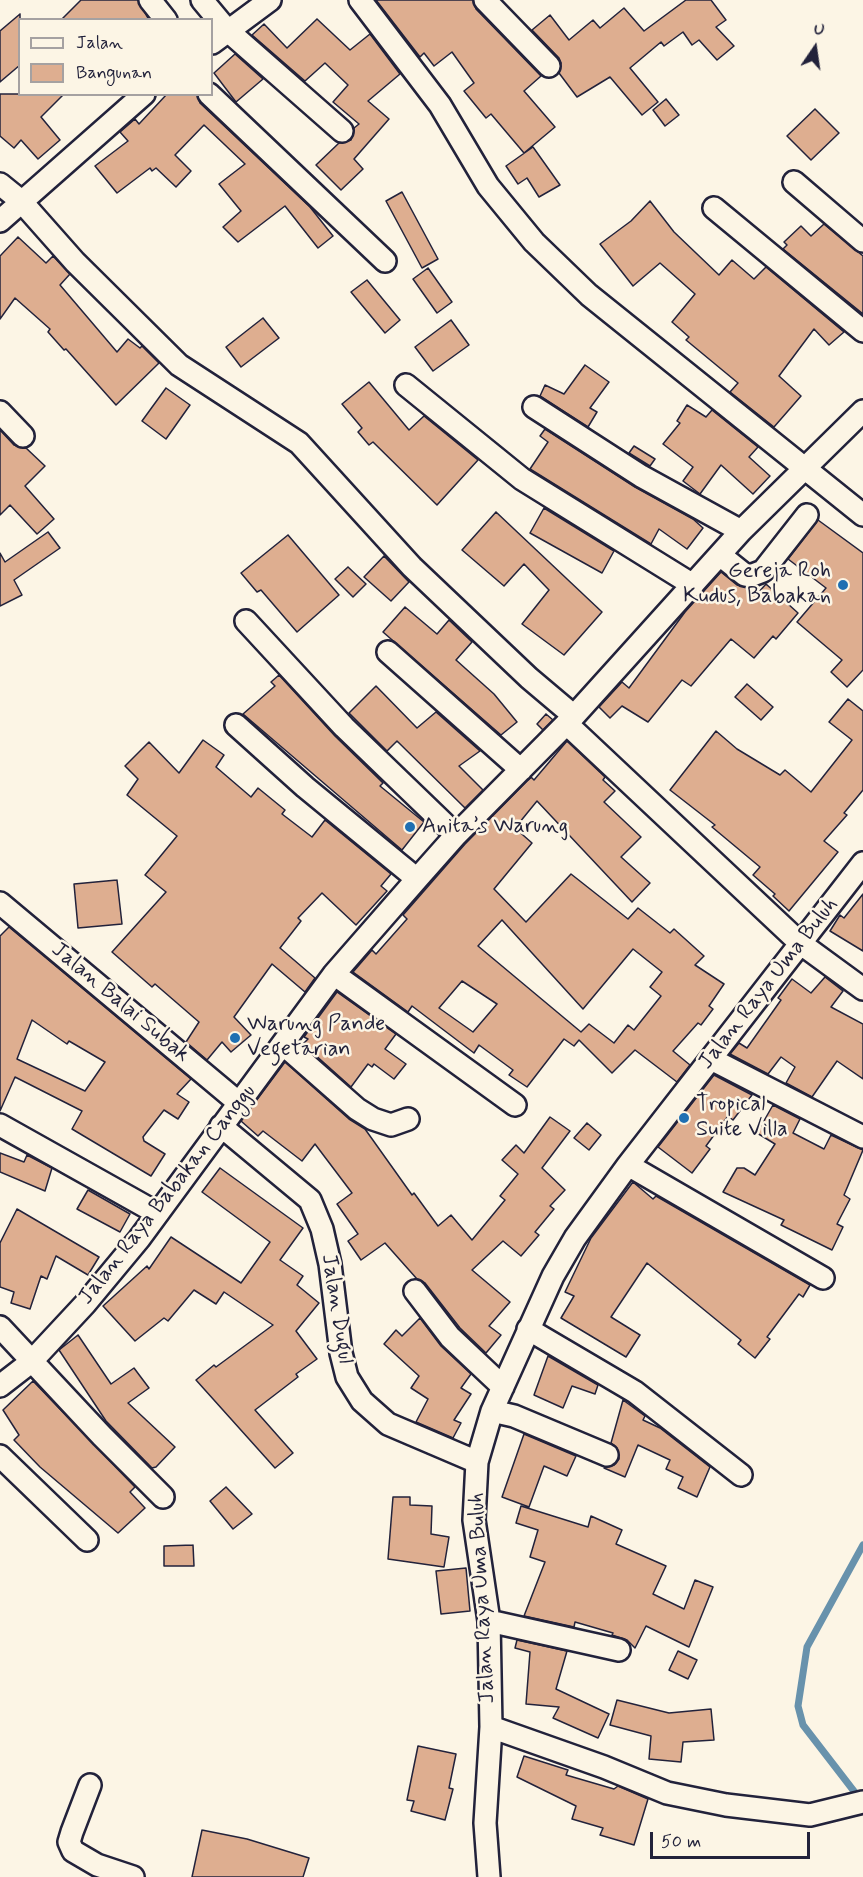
<!DOCTYPE html>
<meta charset="utf-8">
<style>
body{margin:0}
#map{position:relative;width:863px;height:1877px;overflow:hidden;background:#fcf5e5;font-family:Mynerve,sans-serif}
canvas{display:block}
.legend{position:absolute;left:18px;top:18px;width:195px;height:78px;box-sizing:border-box;background:#fcf5e5;border:2px solid #a5a1a1;margin:0;padding:8px 10px;list-style:none;font-size:18px;color:#22223b}
.legend li{display:flex;align-items:center;gap:12px;height:30px}
.legend b{width:30px;border:2px solid #a5a1a1}
.north{position:absolute;left:785px;top:18px;width:60px;height:60px;-webkit-text-stroke:4px #fcf5e5;paint-order:stroke;rotate:13deg;font-size:16px;font-weight:700;line-height:24px;text-align:center;color:#22223b}
.north::after{content:'';display:block;margin:auto;width:21px;height:27px;background:#22223b;clip-path:polygon(50% 0,100% 100%,50% 72%,0 100%)}
.scale{position:absolute;left:650px;top:1832px;width:160px;height:27px;box-sizing:border-box;border:3px solid #22223b;border-top:0;padding-left:8px;font-size:18px;line-height:21px;white-space:nowrap;color:#22223b;-webkit-text-stroke:4px #fcf5e5;paint-order:stroke}
</style>
<div id="map">
<canvas width="863" height="1877"></canvas>
<ul class="legend">
<li><b style="height:8px;background:#fcf5e5"></b>Jalan</li>
<li><b style="height:16px;background:#deae90"></b>Bangunan</li>
</ul>
<div class="north">U</div>
<div class="scale">50 m</div>
</div>
<script>
const g = document.querySelector('canvas').getContext('2d');
g.lineJoin = 'round';
const shape = rows => new Path2D(rows.map(r => 'M' + r).join(''));
function stroke(path, color, width, dash) { g.strokeStyle = color; g.lineWidth = width; g.lineCap = dash ? 'butt' : 'round'; g.setLineDash(dash || []); g.stroke(path); }
function fillPath(path, color) { g.fillStyle = color; g.fill(path, 'evenodd'); }
function label(font, color, halo, rows, align = 'center') {
  g.font = font + ' Mynerve,sans-serif'; g.lineWidth = 5; g.setLineDash([]); g.textBaseline = 'middle'; g.strokeStyle = halo; g.fillStyle = color; for (const [text, x, y, turn = 0] of rows) {
    g.save(); g.translate(x, y); g.rotate((+turn || 0) * Math.PI / 180); g.textAlign = isNaN(turn) ? turn : align; if (halo) g.strokeText(text, 0, 0); g.fillText(text, 0, 0); g.restore();
  }
}
stroke(shape([
 [860,1799,803,1725,798,1706,807,1647,863,1545]
]), '#6892ac', 7);
const building = shape([
 [81,0,138,0,149,20,61,20,81,0],
 [376,0,473,0,476,9,541,76,524,91,555,127,524,153,491,114,486,118,464,91,474,83,452,52,434,66,424,53,420,57,376,0],
 [686,0,711,0,726,20,716,27,734,46,717,60,699,40,692,45,683,32,664,46,661,42,630,68,658,102,642,115,610,77,577,97,559,73,561,63,559,58,532,30,550,15,569,40,593,20,600,28,624,8,644,31,686,0],
 [20,14,20,65,0,82,0,31,20,14],
 [317,19,350,50,370,34,400,74,368,101,389,119,354,159,363,169,341,190,316,165,339,143,351,140,354,128,359,124,333,102,348,85,325,63,305,81,252,35,264,24,287,48,317,19],
 [235,54,263,79,236,102,214,73,235,54],
 [0,94,64,94,41,117,60,140,38,159,21,140,14,148,0,136,0,94],
 [167,94,197,94,200,103,310,207,333,236,318,248,285,206,238,242,223,227,241,211,219,184,245,164,204,125,175,155,191,171,176,187,156,168,152,171,150,168,117,193,95,166,128,141,120,132,135,119,139,124,167,94],
 [666,99,679,115,665,126,653,110,666,99],
 [815,109,839,133,811,160,787,136,815,109],
 [533,147,560,185,539,197,527,178,518,184,506,166,533,147],
 [402,192,438,259,422,268,386,201,402,192],
 [650,201,674,232,719,275,732,260,754,279,766,267,844,332,829,345,814,329,779,376,801,396,774,427,730,392,738,383,686,340,689,337,672,322,695,294,660,263,633,286,600,244,631,221,650,201],
 [824,224,863,256,863,314,783,249,787,245,784,242,801,226,811,236,824,224],
 [18,237,46,263,53,256,70,274,60,285,117,352,128,339,140,348,142,346,159,363,116,405,66,349,64,350,48,332,50,329,15,298,0,319,0,256,18,237],
 [428,268,452,302,437,313,413,279,428,268],
 [367,280,400,320,385,333,351,292,367,280],
 [263,318,279,338,241,367,226,347,263,318],
 [451,320,469,345,433,371,415,347,451,320],
 [585,365,609,382,590,408,597,412,588,427,540,396,545,385,564,394,585,365],
 [369,382,409,430,424,416,478,460,437,505,373,442,369,445,358,432,362,428,342,404,369,382],
 [166,388,190,405,166,439,142,421,166,388],
 [687,405,706,417,712,410,758,447,749,457,770,476,753,494,721,465,700,494,683,481,693,467,663,444,680,423,677,421,687,405],
 [545,429,635,487,693,519,703,528,687,549,659,529,651,544,530,469,548,442,540,436,545,429],
 [0,430,14,445,26,448,45,466,25,486,54,519,37,534,10,505,0,515,0,430],
 [634,446,655,459,650,466,629,453,634,446],
 [544,508,614,551,602,573,530,533,544,508],
 [496,512,602,612,564,655,522,624,549,590,524,564,504,586,462,550,496,512],
 [818,520,863,553,863,670,847,687,831,672,842,660,797,622,826,588,788,559,818,520],
 [48,532,60,548,14,580,22,595,0,606,0,553,5,562,48,532],
 [288,535,339,595,297,632,261,590,257,592,241,573,288,535],
 [384,556,409,582,391,601,364,577,384,556],
 [348,567,366,584,353,597,335,579,348,567],
 [721,572,737,585,751,588,757,594,766,584,798,613,776,639,773,636,754,658,731,639,691,686,682,680,648,722,622,706,610,718,599,707,622,682,629,688,685,612,721,572],
 [405,607,437,634,449,620,472,642,456,660,494,694,517,722,501,735,383,632,405,607],
 [279,675,335,736,383,783,380,786,424,822,402,850,243,714,275,686,271,682,279,675],
 [747,684,773,707,761,720,735,697,747,684],
 [376,686,417,728,436,712,480,751,459,766,483,790,465,808,397,741,387,751,349,713,376,686],
 [848,699,863,711,863,790,844,813,847,815,824,841,838,852,789,911,773,896,775,894,753,875,760,867,712,827,715,825,670,790,716,731,737,749,780,775,785,770,811,792,852,740,829,722,848,699],
 [546,714,553,720,543,730,537,724,546,714],
 [203,740,224,755,216,767,251,797,258,788,285,810,282,814,312,837,325,820,391,874,381,886,387,891,356,925,322,893,298,918,301,921,280,948,315,978,305,992,272,964,234,1017,251,1035,231,1052,222,1042,207,1060,186,1042,199,1022,155,984,152,987,112,952,166,892,145,875,177,836,127,795,138,779,125,766,149,742,179,773,203,740],
 [567,741,605,777,603,780,615,791,604,802,641,837,621,857,650,883,632,902,537,801,515,828,532,843,494,889,526,922,571,874,628,919,638,908,670,933,674,929,704,956,695,965,724,984,709,1006,713,1009,701,1025,698,1023,673,1051,690,1065,677,1082,635,1050,612,1073,579,1040,574,1046,564,1039,527,1087,509,1075,513,1070,479,1045,474,1053,412,1006,408,1012,353,972,372,950,376,954,407,919,403,915,465,844,531,777,534,780,567,741],
 [502,920,583,1009,633,949,662,972,650,987,661,996,634,1030,628,1025,614,1043,589,1024,581,1032,478,946,502,920],
 [462,981,497,1004,473,1032,439,1008,462,981],
 [117,880,122,924,78,928,74,884,117,880],
 [863,894,863,951,830,931,840,915,844,918,863,894],
 [9,927,191,1079,177,1094,189,1102,178,1119,164,1110,143,1137,144,1141,165,1154,151,1176,72,1129,82,1111,15,1077,0,1111,0,936,9,927],
 [32,1020,67,1044,69,1041,105,1062,85,1091,17,1059,32,1020],
 [825,977,843,991,831,1007,863,1024,863,1079,837,1061,812,1097,786,1083,795,1067,781,1057,768,1074,730,1054,739,1043,747,1048,781,1000,778,998,792,979,811,993,825,977],
 [337,992,396,1034,385,1049,406,1064,394,1079,374,1064,372,1067,368,1064,351,1087,303,1044,308,1039,304,1037,337,992],
 [285,1062,349,1119,365,1129,412,1195,414,1193,438,1226,451,1215,472,1240,505,1200,500,1196,518,1174,502,1160,516,1145,524,1153,550,1117,570,1131,542,1168,565,1190,550,1206,554,1209,535,1232,539,1235,521,1256,503,1241,472,1270,510,1302,489,1326,501,1335,486,1353,460,1328,425,1283,417,1279,385,1243,361,1260,348,1241,358,1234,337,1204,352,1193,315,1144,302,1161,263,1131,258,1136,241,1121,285,1062],
 [714,1075,752,1095,733,1120,728,1116,706,1146,710,1149,692,1173,658,1147,714,1075],
 [773,1105,800,1119,793,1133,824,1149,831,1135,863,1150,844,1195,850,1199,837,1224,843,1227,832,1250,781,1225,784,1220,723,1192,737,1168,744,1168,755,1175,775,1144,757,1133,773,1105],
 [587,1123,601,1135,589,1150,574,1138,587,1123],
 [0,1153,24,1162,27,1155,52,1168,45,1191,0,1172,0,1153],
 [220,1168,303,1228,280,1260,303,1276,297,1285,319,1303,296,1331,317,1359,296,1374,298,1377,255,1410,293,1453,275,1468,196,1380,214,1365,216,1367,273,1325,224,1292,216,1304,194,1290,168,1321,164,1318,135,1341,103,1306,147,1266,149,1269,171,1237,241,1283,270,1242,202,1192,220,1168],
 [633,1182,653,1199,656,1196,810,1285,803,1297,799,1294,767,1337,770,1339,755,1358,738,1344,741,1340,647,1263,611,1317,640,1335,626,1357,561,1318,574,1296,565,1292,591,1238,633,1182],
 [88,1190,130,1214,120,1232,77,1209,88,1190],
 [17,1209,99,1257,88,1275,56,1256,47,1279,41,1276,30,1309,11,1303,14,1292,0,1287,0,1243,17,1209],
 [420,1318,441,1346,471,1374,461,1388,471,1394,454,1420,461,1423,453,1438,416,1422,428,1399,411,1388,419,1376,384,1344,396,1330,402,1336,420,1318],
 [78,1335,111,1384,134,1368,149,1388,128,1403,175,1447,156,1467,152,1468,106,1421,59,1350,78,1335],
 [548,1356,598,1385,595,1394,572,1386,563,1408,534,1395,548,1356],
 [33,1381,135,1487,130,1492,145,1508,118,1533,40,1467,14,1440,19,1435,3,1410,33,1381],
 [623,1400,645,1416,643,1420,660,1428,710,1467,697,1497,678,1488,683,1477,666,1469,670,1460,638,1445,625,1477,604,1468,614,1465,619,1459,617,1448,611,1443,623,1400],
 [524,1434,576,1456,567,1476,544,1466,529,1507,502,1497,524,1434],
 [226,1487,252,1514,233,1529,210,1501,226,1487],
 [393,1497,410,1497,410,1505,432,1506,431,1534,449,1537,444,1567,388,1559,393,1497],
 [521,1506,588,1527,591,1516,622,1530,616,1544,666,1566,653,1594,684,1609,695,1580,713,1587,689,1647,646,1626,635,1648,627,1640,612,1635,613,1633,575,1622,574,1627,524,1616,545,1562,530,1557,538,1530,516,1523,521,1506],
 [193,1545,194,1566,164,1566,164,1546,193,1545],
 [466,1568,470,1611,441,1614,436,1571,466,1568],
 [517,1640,567,1651,556,1689,609,1714,598,1738,553,1718,559,1707,526,1704,530,1652,515,1648,517,1640],
 [678,1651,697,1660,688,1679,669,1670,678,1651],
 [617,1700,669,1713,711,1709,714,1740,683,1742,681,1762,649,1759,651,1736,610,1725,617,1700],
 [418,1746,456,1754,449,1788,453,1789,445,1820,411,1811,414,1801,407,1800,418,1746],
 [524,1756,568,1770,566,1775,614,1789,618,1786,648,1799,634,1845,600,1835,603,1828,572,1819,576,1806,517,1777,524,1756],
 [202,1830,247,1839,309,1858,303,1877,192,1877,202,1830]
]);
fillPath(building, '#deae90');
stroke(building, '#22223b', 1.5);
const minor = shape([
 [150,0,166,20],
 [202,0,227,30,342,131],
 [360,0,440,105,488,186,534,242,589,295,863,515],
 [485,0,549,66],
 [212,43,270,0],
 [209,94,385,261],
 [794,182,863,241],
 [0,184,21,201,75,262,179,365,299,443,412,567,529,678,574,716],
 [714,208,863,331],
 [0,221,144,94],
 [406,385,522,479,693,585],
 [534,407,641,476,741,531],
 [0,412,23,436],
 [720,555,745,575,750,576,763,571,807,515],
 [246,621,344,727,456,835],
 [388,652,521,770],
 [567,724,800,943,863,989],
 [236,725,305,787,417,879],
 [0,903,239,1103],
 [334,974,515,1105],
 [283,1044,357,1109,373,1119,391,1125,408,1119],
 [711,1059,863,1137],
 [0,1125,157,1213],
 [221,1126,310,1200,322,1229,330,1264,341,1353,347,1377,362,1401,388,1424,477,1462],
 [628,1165,823,1278],
 [415,1291,450,1337,503,1387],
 [0,1327,102,1436,163,1497],
 [528,1329,635,1392,741,1475],
 [0,1386,31,1362,85,1304,139,1239,334,974,417,879,456,835,574,716,741,531,863,411],
 [492,1411,514,1416,607,1455],
 [0,1456,87,1540],
 [489,1621,619,1650],
 [491,1727,604,1767,667,1793,726,1805,810,1815,863,1802],
 [90,1785,72,1832,69,1842,73,1851,97,1865,133,1877],
 [489,1877,485,1823,491,1727,489,1621,474,1520,477,1462,492,1411,553,1276,575,1238,628,1165,863,863]
]);
stroke(minor, '#22223b', 26);
stroke(minor, '#fcf5e5', 21);
for (const [x, y, r, color] of [
 [843,585,6,"#1f6fb2"],
 [410,827,6,"#1f6fb2"],
 [235,1038,6,"#1f6fb2"],
 [684,1118,6,"#1f6fb2"]
]) { const dot = new Path2D(); dot.arc(x, y, r, 0, 2 * Math.PI); g.fillStyle = color; g.fill(dot); stroke(dot, '#fcf5e5', 2); }
label('22px', '#22223b', '#fcf5e5', [
 ["Gereja Roh",831,572,"right"],
 ["Kudus, Babakan",831,597,"right"],
 ["Anita’s Warung",422,827],
 ["Warung Pande",247,1025],
 ["Vegetarian",247,1050],
 ["Tropical",696,1105],
 ["Suite Villa",696,1130]
], 'left');
label('22px', '#22223b', '#fcf5e5', [
 ["Jalan Raya Uma Buluh",769,984,-52],
 ["Jalan Balai Subak",120,1003,40],
 ["Jalan Raya Babakan Canggu",168,1195,-52],
 ["Jalan Dugul",336,1309,81],
 ["Jalan Raya Uma Buluh",483,1598,-93]
]);
</script>
